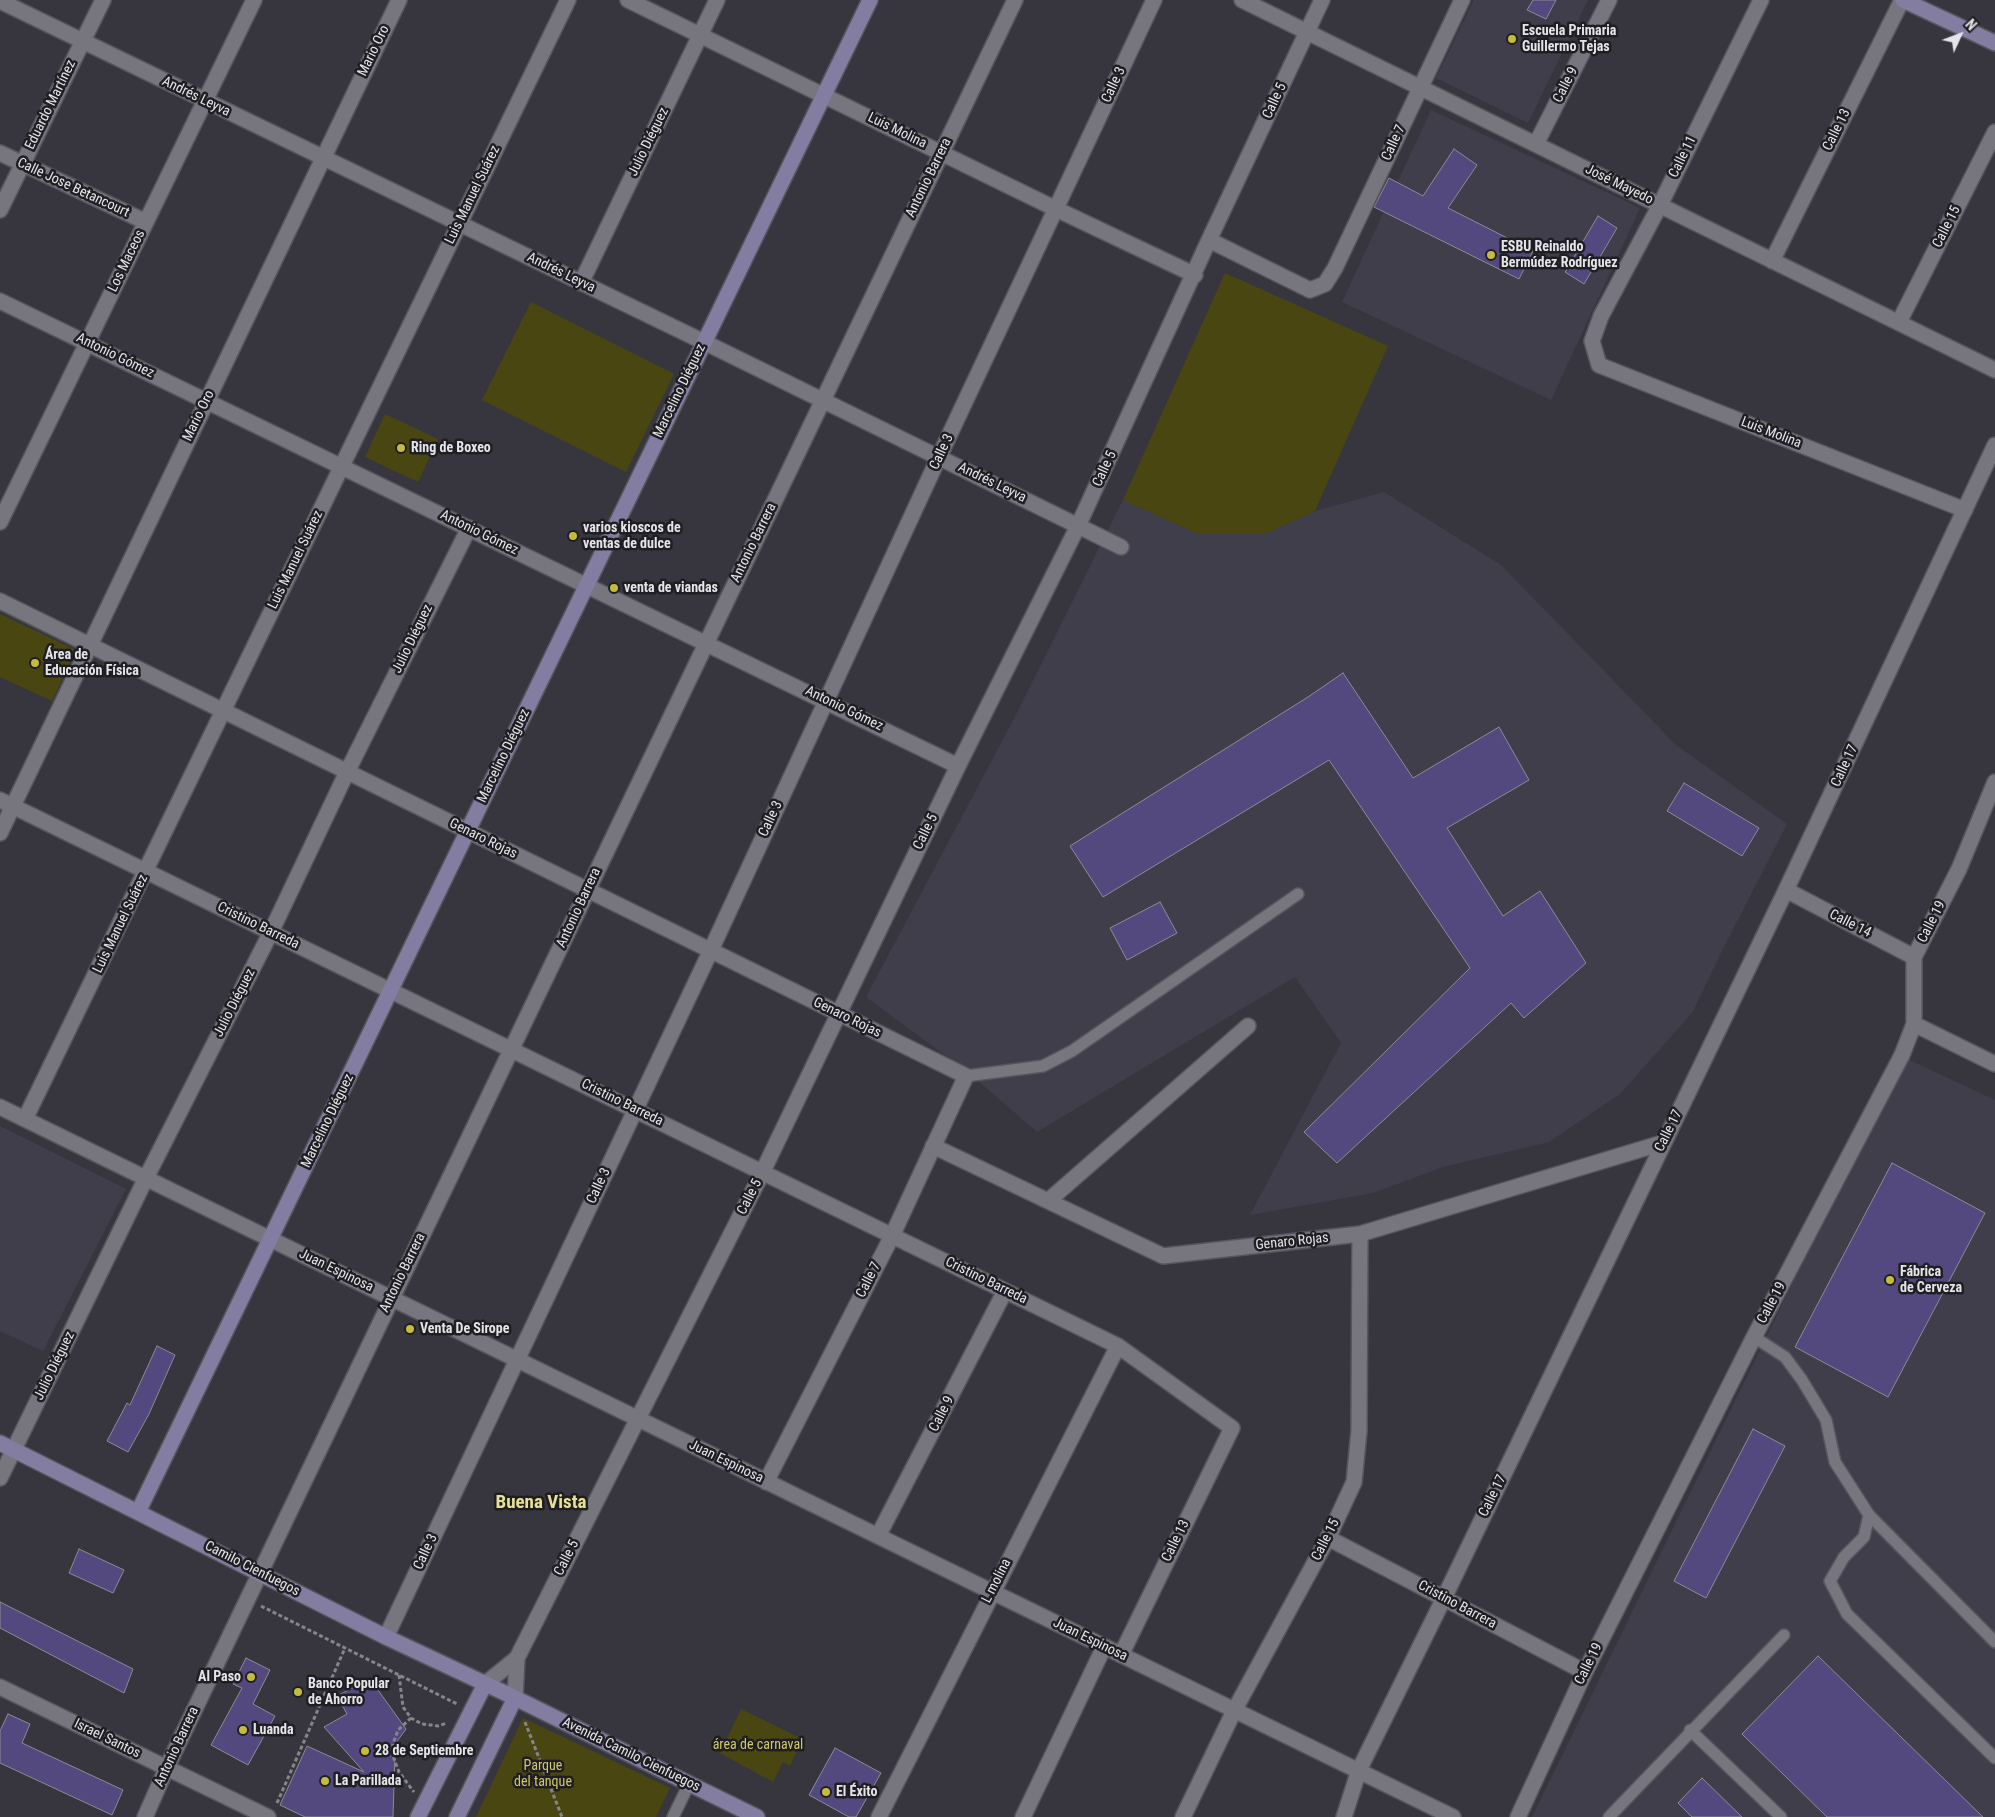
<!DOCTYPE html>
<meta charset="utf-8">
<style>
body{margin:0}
#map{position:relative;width:1995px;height:1817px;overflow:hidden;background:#37363e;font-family:"Roboto Condensed",sans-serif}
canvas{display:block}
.north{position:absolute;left:1935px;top:10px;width:50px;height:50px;-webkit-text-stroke:4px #1f1e22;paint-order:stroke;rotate:47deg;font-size:14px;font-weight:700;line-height:20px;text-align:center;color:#e5e4e9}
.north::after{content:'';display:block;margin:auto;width:18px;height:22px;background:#e5e4e9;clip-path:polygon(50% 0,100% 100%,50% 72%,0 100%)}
</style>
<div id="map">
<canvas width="1995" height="1817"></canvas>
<div class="north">N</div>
</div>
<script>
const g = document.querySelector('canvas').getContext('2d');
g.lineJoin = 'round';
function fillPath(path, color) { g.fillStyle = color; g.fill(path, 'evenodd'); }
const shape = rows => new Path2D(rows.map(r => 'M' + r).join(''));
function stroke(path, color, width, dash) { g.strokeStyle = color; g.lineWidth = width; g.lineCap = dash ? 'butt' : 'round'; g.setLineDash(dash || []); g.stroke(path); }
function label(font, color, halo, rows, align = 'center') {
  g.font = font + ' "Roboto Condensed",sans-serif'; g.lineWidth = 5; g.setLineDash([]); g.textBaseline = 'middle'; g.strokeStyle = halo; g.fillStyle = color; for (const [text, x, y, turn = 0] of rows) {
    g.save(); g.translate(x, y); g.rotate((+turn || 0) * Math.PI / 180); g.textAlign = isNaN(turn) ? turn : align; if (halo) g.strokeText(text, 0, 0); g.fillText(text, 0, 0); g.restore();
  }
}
fillPath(shape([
 [1474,0,1588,0,1528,123,1436,78],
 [1431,110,1640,208,1551,400,1342,302],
 [1384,492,1501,565,1676,745,1787,824,1722,951,1692,1013,1620,1094,1549,1142,1443,1167,1373,1193,1250,1215,1341,1043,1295,977,1037,1132,969,1073,866,997,1016,715,1123,500,1198,534,1265,534,1315,511],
 [1903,1057,1995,1100,1995,1817,1532,1817],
 [0,1126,126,1189,43,1351,0,1331]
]), '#403e4b');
fillPath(shape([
 [1225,273,1388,346,1315,511,1265,534,1198,534,1123,500],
 [531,302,674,374,626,472,482,400],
 [385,414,438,439,418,482,365,457],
 [0,614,76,650,52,701,0,677],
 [741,1709,802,1739,790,1766,783,1762,773,1782,720,1753],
 [523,1718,670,1788,656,1817,476,1817]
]), '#4a4612');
const building = shape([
 [1533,0,1556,0,1546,19,1527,10,1533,0],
 [1454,149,1477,165,1448,208,1533,251,1519,279,1374,207,1389,178,1423,196,1454,149],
 [1598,216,1617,228,1584,284,1565,272,1598,216],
 [1343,673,1413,778,1499,727,1529,780,1447,828,1503,916,1540,891,1586,963,1524,1018,1511,1003,1337,1163,1304,1132,1470,968,1329,760,1103,897,1070,846,1308,697,1343,673],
 [1684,783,1759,828,1742,856,1667,811,1684,783],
 [1160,902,1177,933,1127,960,1110,928,1160,902],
 [1892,1163,1985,1213,1888,1397,1795,1347,1892,1163],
 [157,1346,175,1355,149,1414,128,1452,107,1441,127,1403,130,1405,157,1346],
 [1753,1429,1785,1446,1706,1598,1674,1581,1753,1429],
 [79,1549,124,1570,113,1593,69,1573,79,1549],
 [0,1602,133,1669,124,1693,0,1628,0,1602],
 [1818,1656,1983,1817,1827,1817,1742,1734,1818,1656],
 [246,1658,270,1670,253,1704,275,1716,248,1765,211,1745,242,1688,233,1684,246,1658],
 [370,1679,406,1729,398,1740,395,1753,393,1817,305,1817,280,1805,307,1746,364,1772,324,1727,347,1714,337,1696,370,1679],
 [8,1714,30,1724,22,1743,123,1790,112,1815,0,1763,0,1731,8,1714],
 [835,1748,881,1773,856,1817,849,1817,809,1795,835,1748],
 [1702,1778,1742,1817,1692,1817,1678,1803,1702,1778]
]);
fillPath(building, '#54497f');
stroke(building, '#8c8b94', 1);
const lane = shape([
 [966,1076,1043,1066,1072,1051,1298,894],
 [1754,1337,1785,1357,1802,1380,1826,1420,1835,1462,1869,1515,1864,1537,1844,1557,1830,1581,1847,1614,1995,1758],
 [1869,1515,1995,1642],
 [1690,1730,1781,1817],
 [673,1817,689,1784],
 [1609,1817,1784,1635]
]);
const street = shape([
 [628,0,1056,209,1195,275],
 [1242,0,1995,370],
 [1761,0,1660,205,1601,316,1592,341,1599,365,1965,510],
 [0,1,704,342,1121,547],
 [1536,144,1609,0],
 [0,153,146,222],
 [0,210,103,0],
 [1209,240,1310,290,1325,284,1335,268,1462,0],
 [1772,261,1902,0],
 [581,283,717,0],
 [0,301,958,766],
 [1899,322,1995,132],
 [0,522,254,0],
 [0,601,966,1076,892,1236,766,1482],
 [0,800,1118,1346,1232,1428,1121,1655],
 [0,833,399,0],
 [1786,890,1914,957],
 [1914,1024,1995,1064],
 [0,1107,1453,1817],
 [25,1119,568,0],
 [933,1146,1163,1256,1360,1234,1662,1143],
 [1048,1201,1248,1026],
 [0,1478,146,1178,271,932,347,772,469,528],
 [878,1536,1005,1291],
 [1328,1538,1585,1672],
 [386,1637,711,950,939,457,1154,0],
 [485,1684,517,1658],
 [0,1687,268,1817],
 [515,1698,517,1658,762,1173,958,766,1078,526,1209,240,1322,0],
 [145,1817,167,1767,1015,0],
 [879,1817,1118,1346],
 [1023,1817,1104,1647],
 [1183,1817,1234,1711,1328,1538,1354,1482,1359,1431,1360,1234],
 [1344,1817,1359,1770,1444,1598,1786,890,1995,445],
 [1518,1817,1585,1672,1754,1337,1902,1055,1914,1024,1914,957,1959,869,1995,782]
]);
const secondary = shape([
 [1903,0,1995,43],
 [0,1443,386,1637,505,1693,757,1817],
 [138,1512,870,0],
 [418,1817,485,1684],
 [457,1817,515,1698]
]);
stroke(lane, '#56555c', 14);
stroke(street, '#56555c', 18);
stroke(secondary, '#56555c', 18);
stroke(shape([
 [261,1606,457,1704],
 [399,1675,403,1707,411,1718,422,1724,438,1726,447,1723],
 [411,1718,398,1730,393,1744,393,1756,399,1772,414,1792],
 [525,1722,562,1817],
 [277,1803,345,1648]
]), '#86858b', 3, [4, 2.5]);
stroke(lane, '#77767f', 11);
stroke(street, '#77767f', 15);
stroke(secondary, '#847da2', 15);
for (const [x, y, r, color] of [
 [1512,39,5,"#c5bc3d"],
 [1491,255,5,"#c5bc3d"],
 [401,448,5,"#c5bc3d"],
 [573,536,5,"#c5bc3d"],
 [614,588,5,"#c5bc3d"],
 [35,663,5,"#c5bc3d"],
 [1890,1280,5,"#c5bc3d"],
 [410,1329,5,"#c5bc3d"],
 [251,1677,5,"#c5bc3d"],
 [298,1692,5,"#c5bc3d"],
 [243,1730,5,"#c5bc3d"],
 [365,1751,5,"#c5bc3d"],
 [325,1781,5,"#c5bc3d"],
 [826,1792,5,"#c5bc3d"]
]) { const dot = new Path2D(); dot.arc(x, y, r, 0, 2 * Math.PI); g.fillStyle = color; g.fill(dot); stroke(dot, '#1f1e22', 2); }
label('bold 14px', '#e5e4e9', '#1f1e22', [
 ["Escuela Primaria",1522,31],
 ["Guillermo Tejas",1522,47],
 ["ESBU Reinaldo",1501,247],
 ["Bermúdez Rodríguez",1501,263],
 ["Ring de Boxeo",411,448],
 ["varios kioscos de",583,528],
 ["ventas de dulce",583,544],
 ["venta de viandas",624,588],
 ["Área de",45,655],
 ["Educación Física",45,671],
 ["Fábrica",1900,1272],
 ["de Cerveza",1900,1288],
 ["Venta De Sirope",420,1329],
 ["Al Paso",241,1677,"right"],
 ["Banco Popular",308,1684],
 ["de Ahorro",308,1700],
 ["Luanda",253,1730],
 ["28 de Septiembre",375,1751],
 ["La Parillada",335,1781],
 ["El Éxito",836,1792]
], 'left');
label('14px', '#e5e4e9', '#1f1e22', [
 ["Mario Oro",374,51,-64],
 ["Calle 3",1114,85,-65],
 ["Calle 9",1566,85,-63],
 ["Andrés Leyva",196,97,26],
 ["Calle 5",1275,101,-65],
 ["Eduardo Martínez",51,105,-64],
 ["Calle 13",1837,130,-64],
 ["Luis Molina",897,131,26],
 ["Julio Diéguez",649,142,-64],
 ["Calle 7",1394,143,-65],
 ["Calle 11",1683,157,-64],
 ["Antonio Barrera",929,178,-64],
 ["José Mayedo",1619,185,26],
 ["Calle Jose Betancourt",73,188,25],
 ["Luis Manuel Suárez",473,195,-64],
 ["Calle 15",1947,227,-63],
 ["Los Maceos",127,261,-64],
 ["Andrés Leyva",561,273,26],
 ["Antonio Gómez",115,356,26],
 ["Marcelino Diéguez",680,391,-64],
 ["Mario Oro",199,416,-64],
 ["Luis Molina",1771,433,21],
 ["Calle 3",942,452,-65],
 ["Calle 5",1105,469,-65],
 ["Andrés Leyva",992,483,26],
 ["Antonio Gómez",479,533,26],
 ["Antonio Barrera",754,543,-64],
 ["Luis Manuel Suárez",296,560,-64],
 ["Julio Diéguez",413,639,-64],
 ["Antonio Gómez",844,709,26],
 ["Marcelino Diéguez",504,756,-64],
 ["Calle 17",1845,766,-65],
 ["Calle 3",771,819,-65],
 ["Calle 5",926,832,-64],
 ["Genaro Rojas",483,839,26],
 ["Antonio Barrera",579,908,-65],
 ["Calle 19",1932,922,-63],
 ["Luis Manuel Suárez",121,924,-64],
 ["Calle 14",1850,924,27],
 ["Cristino Barreda",258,926,26],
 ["Julio Diéguez",235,1003,-63],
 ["Genaro Rojas",847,1018,26],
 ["Cristino Barreda",622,1103,26],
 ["Marcelino Diéguez",328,1121,-64],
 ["Calle 17",1669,1131,-64],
 ["Calle 3",599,1186,-65],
 ["Calle 5",750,1197,-63],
 ["Genaro Rojas",1292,1242,-6],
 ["Juan Espinosa",336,1271,26],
 ["Antonio Barrera",403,1273,-64],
 ["Calle 7",869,1280,-63],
 ["Cristino Barreda",986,1281,26],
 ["Calle 19",1772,1303,-62],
 ["Julio Diéguez",55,1366,-64],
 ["Calle 9",942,1414,-63],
 ["Juan Espinosa",726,1462,26],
 ["Calle 17",1493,1496,-64],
 ["Calle 15",1326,1540,-63],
 ["Calle 13",1176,1541,-64],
 ["Calle 3",426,1552,-65],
 ["Calle 5",567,1558,-63],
 ["Camilo Cienfuegos",252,1569,27],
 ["L molina",997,1581,-63],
 ["Cristino Barrera",1457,1605,28],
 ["Juan Espinosa",1090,1640,26],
 ["Calle 19",1589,1664,-64],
 ["Israel Santos",107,1739,26],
 ["Antonio Barrera",177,1747,-65],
 ["Avenida Camilo Cienfuegos",631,1755,26]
]);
label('14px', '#d0c969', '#1f1e22', [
 ["área de carnaval",758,1745],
 ["Parque",543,1766],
 ["del tanque",543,1782]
]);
label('bold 19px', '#e7e293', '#1f1e22', [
 ["Buena Vista",541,1503]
]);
</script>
